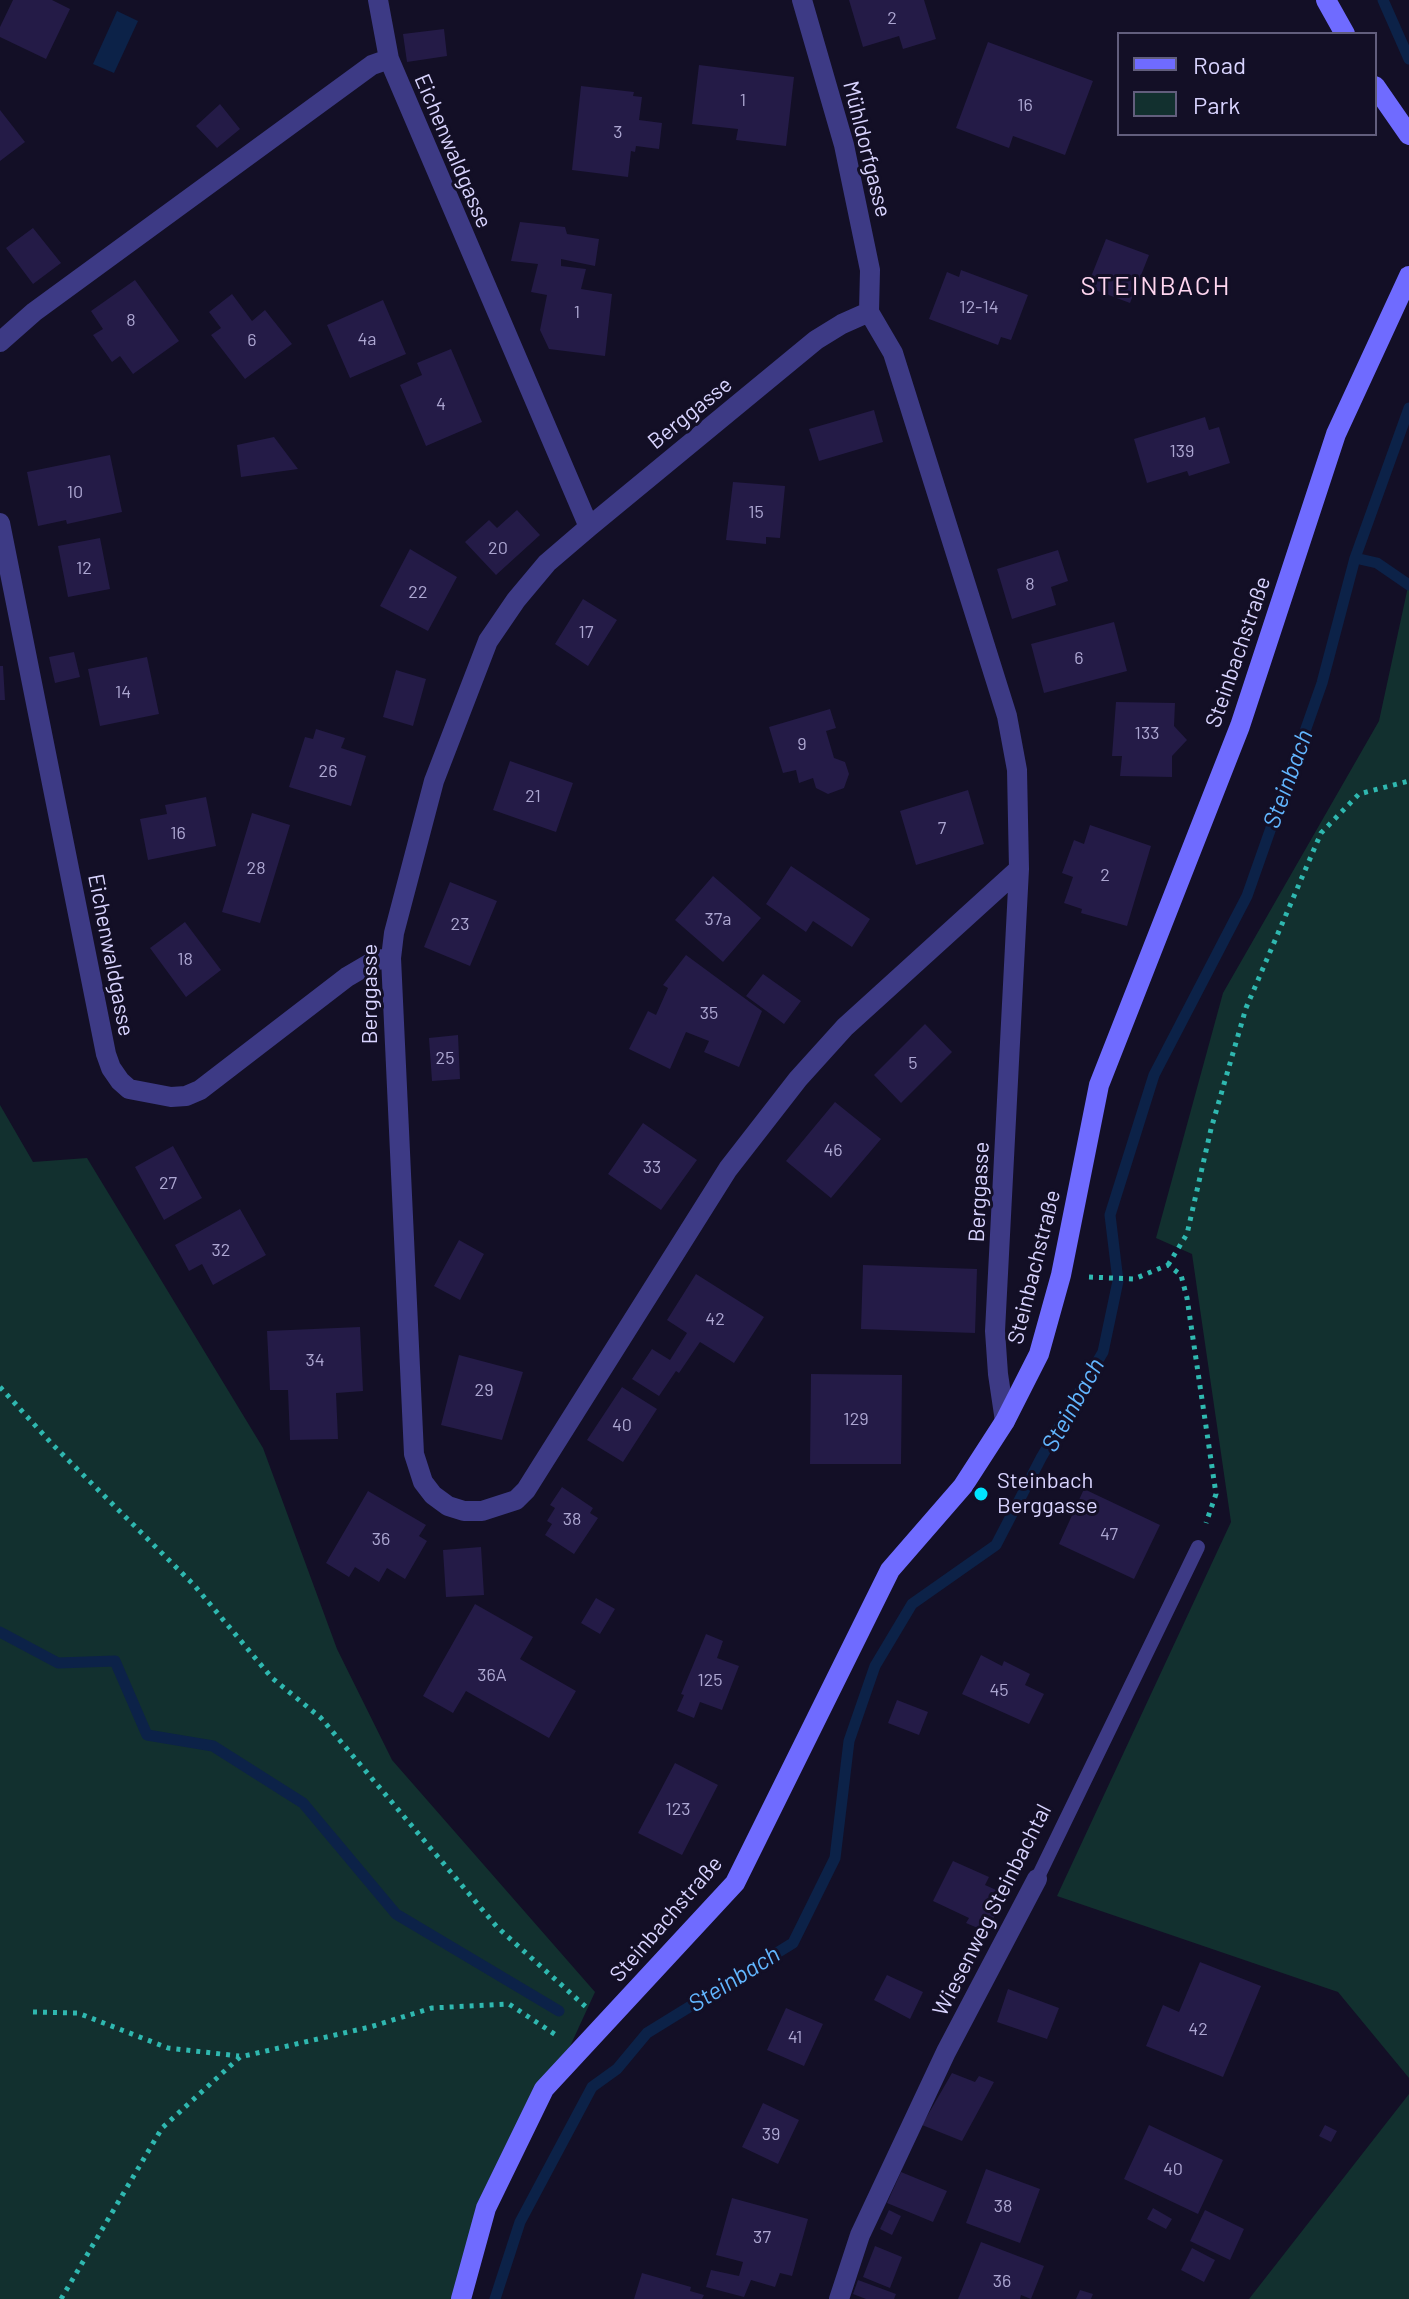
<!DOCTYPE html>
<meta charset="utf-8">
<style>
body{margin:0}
#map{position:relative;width:1409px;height:2299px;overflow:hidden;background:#130f26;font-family:Barlow,sans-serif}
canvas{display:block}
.legend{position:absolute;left:1117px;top:32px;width:260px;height:104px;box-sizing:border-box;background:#130f26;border:2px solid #625e7d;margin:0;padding:10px 14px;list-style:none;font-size:24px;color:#d9d4ff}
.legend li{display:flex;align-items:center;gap:16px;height:40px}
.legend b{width:40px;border:2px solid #625e7d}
</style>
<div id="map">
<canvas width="1409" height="2299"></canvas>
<ul class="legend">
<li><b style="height:10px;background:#6f6bff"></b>Road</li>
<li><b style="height:22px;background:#12302f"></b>Park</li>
</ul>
</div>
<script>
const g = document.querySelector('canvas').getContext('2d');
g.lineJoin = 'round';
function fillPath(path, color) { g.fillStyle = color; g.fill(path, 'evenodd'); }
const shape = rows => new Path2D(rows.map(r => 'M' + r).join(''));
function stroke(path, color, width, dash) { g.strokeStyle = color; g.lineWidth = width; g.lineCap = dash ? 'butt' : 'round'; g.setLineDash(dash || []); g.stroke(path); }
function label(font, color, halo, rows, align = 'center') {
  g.font = font + ' Barlow,sans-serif'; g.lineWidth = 6; g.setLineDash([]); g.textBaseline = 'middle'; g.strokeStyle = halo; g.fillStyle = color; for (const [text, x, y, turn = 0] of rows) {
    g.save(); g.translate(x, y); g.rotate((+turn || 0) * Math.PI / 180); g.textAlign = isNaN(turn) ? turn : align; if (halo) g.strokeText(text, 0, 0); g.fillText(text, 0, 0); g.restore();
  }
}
fillPath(shape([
 [1409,582,1409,2078,1338,1992,1057,1896,1231,1522,1192,1254,1156,1238,1223,993,1379,721],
 [0,1105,33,1162,87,1158,263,1448,337,1649,392,1760,595,1992,454,2299,0,2299],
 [1409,2094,1409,2299,1249,2299]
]), '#12302f');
fillPath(shape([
 [117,11,138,21,114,73,93,64]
]), '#0c2248');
stroke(shape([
 [1383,0,1409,59],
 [1355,558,1377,563,1409,585],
 [0,1632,58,1663,115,1661,147,1735,213,1746,303,1803,396,1914,559,2011],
 [495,2299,520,2222,592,2087,617,2069,647,2033,793,1943,835,1858,849,1741,875,1666,912,1604,996,1545,1041,1458,1103,1352,1118,1281,1110,1215,1154,1075,1247,896,1322,683,1355,558,1409,408]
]), '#0c2248', 11);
fillPath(shape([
 [13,0,52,0,70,9,46,59,0,37,0,27],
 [849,0,924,0,936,39,903,49,899,36,863,47],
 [444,29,447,56,407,62,403,34],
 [988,42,1093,81,1065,155,1013,136,1009,148,956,128],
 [699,65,794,77,786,146,736,140,738,129,692,124],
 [581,86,634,92,633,96,642,97,639,120,662,123,659,149,636,146,635,152,631,151,628,177,572,170],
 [220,104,240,129,217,148,196,126],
 [0,110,25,142,0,161],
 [520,222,565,227,567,234,599,239,595,266,561,259,561,266,586,269,581,289,612,294,605,356,549,349,540,330,547,295,531,292,538,264,511,261],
 [33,228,61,263,33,284,6,248],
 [1106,239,1149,255,1130,303,1087,287],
 [961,270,1028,295,1011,340,1001,337,998,345,929,319,947,272,959,277],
 [135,280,179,341,133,374,120,356,112,362,93,335,103,329,91,311],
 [232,294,252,321,265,310,292,344,245,379,211,335,221,328,209,312],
 [383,300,406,354,350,378,327,325],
 [451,349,482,422,426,446,400,385,422,375,417,363],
 [874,410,883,442,819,461,809,429],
 [1205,417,1209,430,1219,427,1230,463,1189,476,1187,471,1147,483,1134,439],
 [274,437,298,469,241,477,237,445],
 [110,455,122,512,67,524,66,520,38,526,27,472],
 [733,482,785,486,780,538,766,537,766,544,726,540],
 [517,510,540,535,496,575,465,542,489,520,497,528],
 [100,538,110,589,68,597,58,546],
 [410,549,457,577,428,631,380,606],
 [1058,550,1068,581,1051,587,1056,605,1012,619,997,569],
 [583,599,617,620,588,666,555,644],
 [1114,622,1127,671,1044,693,1031,644],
 [74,652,80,677,55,683,49,657],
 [147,657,159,714,100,726,88,669],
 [0,666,3,666,5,700,0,700],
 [396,670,426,679,413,726,383,717],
 [1116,702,1175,703,1174,726,1187,740,1172,756,1172,777,1120,776,1122,756,1112,756],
 [830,709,836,728,826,731,834,758,845,762,849,774,844,788,828,794,816,788,813,778,799,783,796,770,783,773,769,727],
 [316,729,345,738,341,748,366,756,351,806,289,787,305,737,313,739],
 [510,761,573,783,556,832,493,810],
 [968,790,984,844,916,865,900,811],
 [206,797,216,846,148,860,140,819,167,814,165,805],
 [252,813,290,825,260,923,222,912],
 [1090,825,1151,846,1127,926,1081,913,1082,909,1064,903,1073,877,1062,873,1074,840,1084,844],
 [791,866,870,919,852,947,813,921,806,932,766,904],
 [713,876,761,918,723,962,675,920],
 [450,882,497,901,470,966,424,947],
 [185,922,221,970,186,997,150,948],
 [686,955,762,1011,739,1067,704,1052,709,1041,686,1032,670,1069,629,1049,648,1011,656,1015,668,988,663,985],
 [763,974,801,1001,784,1024,746,996],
 [925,1024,952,1052,901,1103,874,1075],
 [458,1035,460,1079,432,1081,429,1038],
 [835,1102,881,1139,831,1198,786,1161],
 [643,1123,697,1160,661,1210,608,1174],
 [173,1146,202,1198,164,1220,135,1167],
 [240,1209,266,1255,213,1285,202,1264,189,1271,175,1245],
 [459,1240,484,1254,460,1300,434,1286],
 [863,1265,977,1269,975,1333,861,1329],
 [696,1274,764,1317,734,1363,700,1342,679,1373,676,1371,659,1396,632,1379,652,1349,670,1360,687,1333,667,1320],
 [360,1327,363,1391,336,1393,338,1439,290,1440,288,1390,270,1390,267,1331],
 [459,1355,523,1372,502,1440,441,1425],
 [811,1374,902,1375,901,1464,810,1464],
 [622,1387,657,1409,623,1462,587,1440],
 [562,1487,593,1508,590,1513,598,1518,574,1554,545,1535,552,1524,547,1521,555,1508,550,1505],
 [1084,1489,1160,1525,1134,1579,1059,1544],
 [368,1491,426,1525,419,1536,427,1541,405,1579,387,1568,379,1582,355,1567,349,1577,326,1563],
 [481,1547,484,1595,446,1597,443,1550],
 [596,1598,615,1609,600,1634,581,1623],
 [475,1604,533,1637,520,1659,576,1691,549,1738,466,1691,453,1713,423,1696],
 [706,1634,723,1641,717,1658,739,1666,722,1710,700,1702,694,1718,677,1711,684,1695,681,1694],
 [981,1655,1002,1666,1004,1661,1030,1674,1025,1685,1044,1694,1029,1724,962,1694],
 [897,1700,928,1712,919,1735,888,1723],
 [675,1763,718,1785,682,1855,638,1833],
 [953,1861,989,1877,985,1885,1005,1894,987,1932,966,1923,969,1918,933,1901],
 [1200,1962,1261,1986,1223,2077,1146,2046,1163,2005,1179,2012],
 [887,1975,923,1992,910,2019,874,2000],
 [1008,1989,1059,2008,1047,2039,997,2022],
 [786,2008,823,2024,804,2066,767,2050],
 [952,2073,975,2082,979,2076,994,2082,962,2141,922,2125],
 [763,2103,799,2120,778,2164,742,2147],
 [1149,2125,1223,2160,1198,2214,1124,2179],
 [1325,2125,1337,2131,1331,2142,1319,2136],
 [986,2169,1040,2189,1020,2243,966,2223],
 [901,2172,947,2191,933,2222,887,2203],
 [732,2198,808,2219,792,2276,780,2273,775,2287,751,2280,744,2297,706,2287,711,2270,739,2276,743,2262,716,2255],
 [1153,2208,1172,2219,1166,2229,1147,2219],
 [889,2210,901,2216,892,2235,880,2229],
 [1205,2210,1244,2229,1230,2260,1190,2241],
 [981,2242,1044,2266,1031,2299,1021,2295,1020,2299,958,2299],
 [875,2246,902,2257,890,2288,863,2277],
 [1192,2248,1215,2260,1204,2282,1181,2270],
 [642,2273,691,2287,690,2291,704,2295,702,2299,634,2299],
 [858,2280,896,2294,894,2299,866,2299,853,2294],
 [1080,2290,1093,2294,1091,2299,1076,2299]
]), '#241b47');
stroke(shape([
 [1168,1265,1187,1234,1211,1129,1246,1008,1321,833,1359,794,1409,781],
 [1089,1277,1134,1279,1168,1265,1181,1275,1187,1298,1216,1494,1206,1523],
 [0,1387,53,1445,194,1585,272,1678,321,1718,497,1927,586,2007],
 [33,2012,78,2013,168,2048,239,2056],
 [61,2299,162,2128,240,2057,370,2027,432,2008,509,2004,556,2035]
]), '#2fb8b0', 5, [4, 6]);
stroke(shape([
 [1037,1879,1198,1547]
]), '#3d3a85', 14);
stroke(shape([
 [378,0,389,59],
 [802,0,844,145,870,270,869,312],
 [0,342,34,312,372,65,389,59,589,527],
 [0,523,106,1054,111,1068,120,1081,129,1089,171,1097,186,1096,200,1090,347,977,376,960,391,958],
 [1005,1421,998,1374,995,1331,1019,869,1017,770,1007,716,893,353,869,312,842,324,816,340,589,527,547,563,516,600,488,641,434,781,394,933,391,958,414,1454,423,1482,433,1495,448,1506,464,1511,482,1511,516,1500,526,1490,728,1169,798,1079,845,1027,1019,869],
 [839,2299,860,2235,946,2052,1037,1879]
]), '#3d3a85', 20);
stroke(shape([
 [1326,0,1345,34],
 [1375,86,1409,135],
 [461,2299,486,2208,544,2089,735,1883,890,1570,963,1486,1005,1421,1039,1354,1061,1275,1099,1085,1240,726,1336,434,1409,276]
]), '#6f6bff', 20);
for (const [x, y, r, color] of [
 [981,1494,8,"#00e5ff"]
]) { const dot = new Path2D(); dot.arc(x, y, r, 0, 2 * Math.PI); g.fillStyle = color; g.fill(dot); stroke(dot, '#130f26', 3); }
label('18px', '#aca6d1', null, [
 ["2",892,18],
 ["1",743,100],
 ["16",1025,105],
 ["3",618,132],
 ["12-14",979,307],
 ["1",577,312],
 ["8",131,320],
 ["4a",367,339],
 ["6",252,340],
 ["4",441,404],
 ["139",1182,451],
 ["10",75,492],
 ["15",756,512],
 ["20",498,548],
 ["12",84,568],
 ["8",1030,584],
 ["22",418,592],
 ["17",586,632],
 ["6",1079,658],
 ["14",123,692],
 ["133",1147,733],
 ["9",802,744],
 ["26",328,771],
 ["21",533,796],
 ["7",942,828],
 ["16",178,833],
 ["28",256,868],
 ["2",1105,875],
 ["37a",718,919],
 ["23",460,924],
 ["18",185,959],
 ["35",709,1013],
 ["25",445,1058],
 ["5",913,1063],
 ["46",833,1150],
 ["33",652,1167],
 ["27",168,1183],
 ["32",221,1250],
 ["42",715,1319],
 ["34",315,1360],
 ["29",484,1390],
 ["129",856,1419],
 ["40",622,1425],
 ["38",572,1519],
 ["47",1109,1534],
 ["36",381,1539],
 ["36A",492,1675],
 ["125",710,1680],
 ["45",999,1690],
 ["123",678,1809],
 ["42",1198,2029],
 ["41",795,2037],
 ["39",771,2134],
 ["40",1173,2169],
 ["38",1003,2206],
 ["37",762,2237],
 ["36",1002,2281]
]);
label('22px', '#d9d4ff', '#130f26', [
 ["Mühldorfgasse",867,149,76],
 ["Eichenwaldgasse",453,151,67],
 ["Berggasse",690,413,-39],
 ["Steinbachstraße",1238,652,-71],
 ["Eichenwaldgasse",111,955,79],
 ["Berggasse",370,994,-90],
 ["Berggasse",979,1192,-87],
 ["Steinbachstraße",1034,1267,-76],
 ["Wiesenweg Steinbachtal",992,1910,-63],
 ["Steinbachstraße",666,1919,-49]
]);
label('22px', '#d9d4ff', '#130f26', [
 ["Steinbach",997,1481],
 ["Berggasse",997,1506]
], 'left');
label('italic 24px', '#62b6ff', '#130f26', [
 ["Steinbach",1288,779,-70],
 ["Steinbach",1073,1405,-61],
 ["Steinbach",734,1979,-32]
]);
g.letterSpacing = '2px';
label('26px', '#ffd6f0', '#130f26', [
 ["STEINBACH",1156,286]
]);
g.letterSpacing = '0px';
</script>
